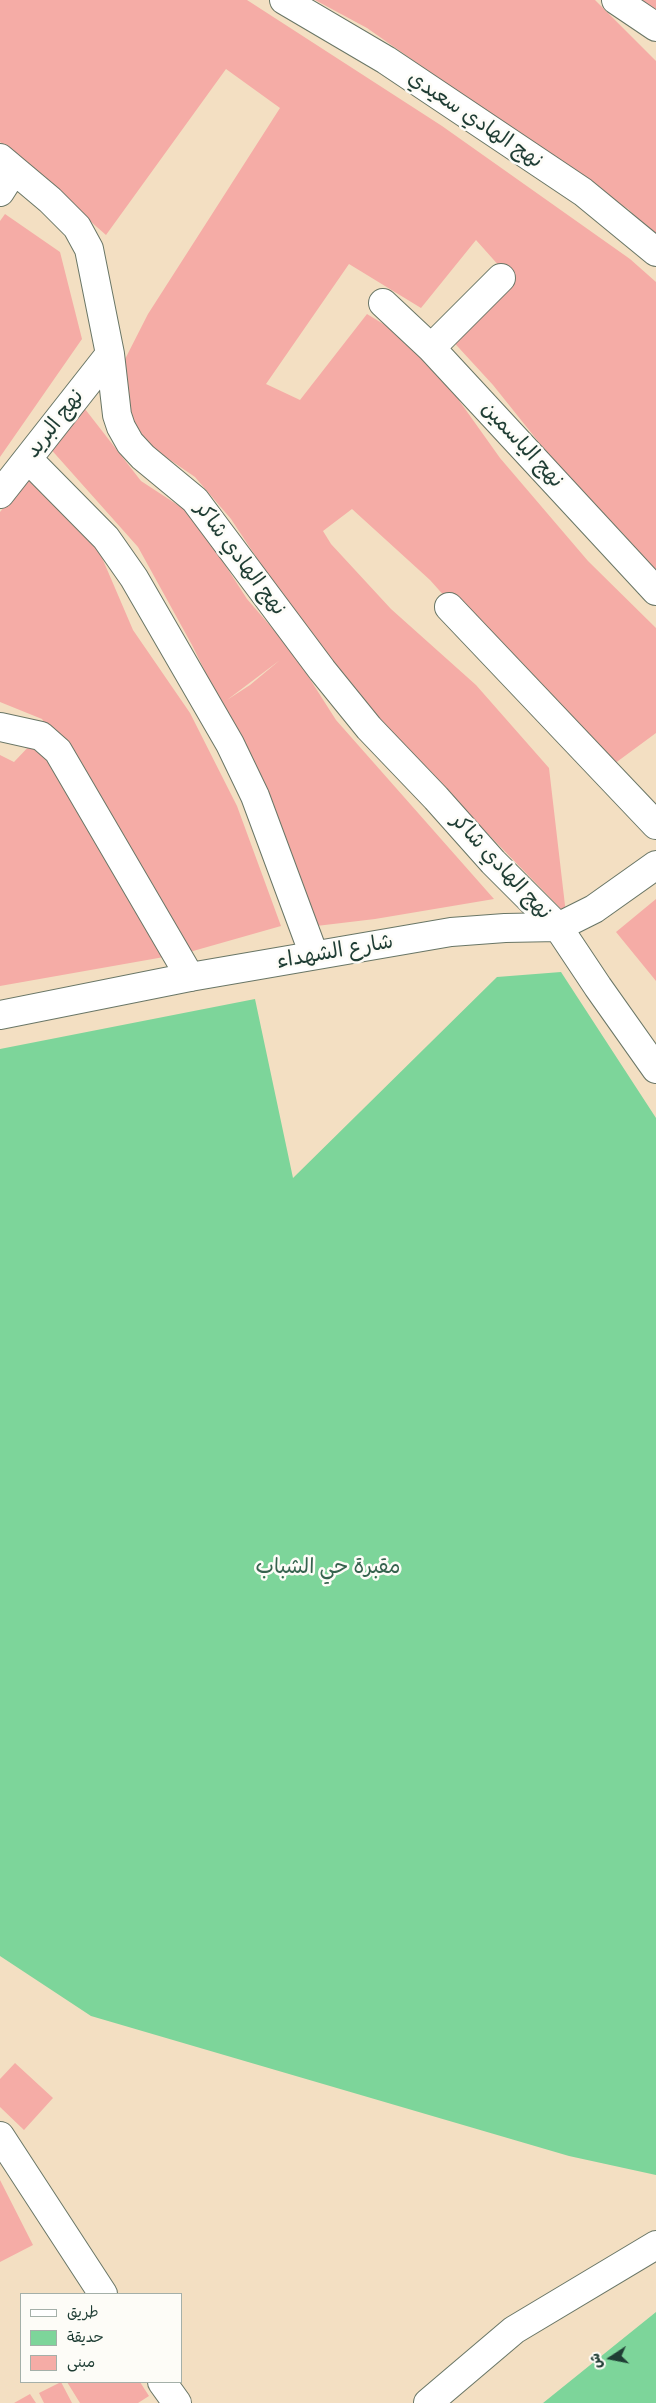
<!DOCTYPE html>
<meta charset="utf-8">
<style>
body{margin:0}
#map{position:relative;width:656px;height:2403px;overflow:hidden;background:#f3dfc2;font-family:Caveat,"Playpen Sans Arabic",sans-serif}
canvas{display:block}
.legend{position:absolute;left:20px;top:2293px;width:162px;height:90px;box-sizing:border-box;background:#fdfcf7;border:1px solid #a4b0a9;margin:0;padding:6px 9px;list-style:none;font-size:15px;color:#1f3d34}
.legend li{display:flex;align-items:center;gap:10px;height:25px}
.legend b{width:25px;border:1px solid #a4b0a9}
.north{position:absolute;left:586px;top:2333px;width:50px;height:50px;-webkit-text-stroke:4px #fdfcf7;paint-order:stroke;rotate:259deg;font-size:14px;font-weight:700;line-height:20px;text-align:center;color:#1f3d34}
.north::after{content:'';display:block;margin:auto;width:18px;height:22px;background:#1f3d34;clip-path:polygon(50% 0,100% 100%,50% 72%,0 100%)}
</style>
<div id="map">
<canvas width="656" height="2403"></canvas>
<ul class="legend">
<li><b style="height:6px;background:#fff"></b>طريق</li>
<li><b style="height:14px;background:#7dd59a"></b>حديقة</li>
<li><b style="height:14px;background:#f5aca6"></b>مبنى</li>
</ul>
<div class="north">ش</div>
</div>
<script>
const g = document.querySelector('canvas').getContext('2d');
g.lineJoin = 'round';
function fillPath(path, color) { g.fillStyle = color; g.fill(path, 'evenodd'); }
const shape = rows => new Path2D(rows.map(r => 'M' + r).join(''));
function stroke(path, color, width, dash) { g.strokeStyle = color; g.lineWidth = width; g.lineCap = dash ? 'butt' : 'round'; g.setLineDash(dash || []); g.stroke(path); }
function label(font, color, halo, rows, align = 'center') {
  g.font = font + ' Caveat,"Playpen Sans Arabic",sans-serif'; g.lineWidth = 5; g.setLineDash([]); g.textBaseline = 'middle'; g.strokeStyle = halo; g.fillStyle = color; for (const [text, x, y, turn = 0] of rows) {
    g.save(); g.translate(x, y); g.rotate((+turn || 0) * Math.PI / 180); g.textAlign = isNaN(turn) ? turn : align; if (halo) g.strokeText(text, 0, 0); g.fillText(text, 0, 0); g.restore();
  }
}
fillPath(shape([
 [561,972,656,1118,656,2175,569,2156,91,2016,0,1956,0,1049,255,999,293,1178,497,977],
 [656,2312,656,2403,543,2403]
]), '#7dd59a');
fillPath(shape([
 [0,0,247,0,442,126,630,259,656,282,656,576,565,475,493,385,448,336,509,277,476,240,421,308,349,264,266,384,300,400,367,314,421,347,500,458,588,561,656,628,656,733,614,764,488,645,430,580,352,509,323,531,331,544,391,609,476,685,549,768,566,914,405,749,325,661,231,519,195,477,138,438,120,369,148,314,280,108,226,69,106,235,0,142],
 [315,0,595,0,656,61,656,237,628,209,561,167,464,96,367,28],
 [635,0,656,0,656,19],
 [5,214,60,252,82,339,0,457,0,221],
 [85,409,141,481,193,515,247,599,292,651,336,720,494,899,375,919,308,927,221,704,192,645,138,547,48,446],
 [280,660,250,685,227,700],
 [31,474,91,532,133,630,190,713,237,806,281,926,179,955,94,795,42,719,0,702,0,512],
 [33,742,89,817,164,957,0,986,0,755,14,762],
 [656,899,656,981,616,932],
 [15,2063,53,2098,24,2130,0,2107,0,2079],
 [0,2180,33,2245,0,2262],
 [61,2382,72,2403,44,2403,39,2393],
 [67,2382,140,2382,149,2396,138,2403,80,2403],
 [30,2394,36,2403,14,2403]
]), '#f5aca6');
const minor = shape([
 [284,0,386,60,583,192,656,252],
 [616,0,656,27],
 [0,158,50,200,77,227,89,249,110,354,117,415,121,427,130,443,143,457,195,500,322,670,369,728,436,798,493,862,558,927],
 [0,192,14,170],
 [383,303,431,348,656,591],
 [431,348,501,278],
 [28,459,106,538,134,578,230,744,255,796,314,955],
 [0,494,110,354],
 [449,607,656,825],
 [0,727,41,736,58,751,190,977],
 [0,2136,103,2294],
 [162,2382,177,2403],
 [428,2403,514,2330,656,2245]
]);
const tertiary = shape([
 [558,927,598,987,656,1069],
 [0,1015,190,977,451,932,505,928,558,927,594,909,656,865]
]);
stroke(minor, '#697666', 30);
stroke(tertiary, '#697666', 30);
stroke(minor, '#fff', 28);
stroke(tertiary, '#fff', 28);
label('21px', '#1f3d34', '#fdfcf7', [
 ["نهج الهادي سعيدي",475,120,34],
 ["نهج البريد",55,424,-52],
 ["نهج الياسمين",522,445,47],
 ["نهج الهادي شاكر",240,559,53],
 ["نهج الهادي شاكر",501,867,47],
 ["شارع الشهداء",335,952,-10]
]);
label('21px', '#36634e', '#fdfcf7', [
 ["مقبرة حي الشباب",328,1567]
]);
</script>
